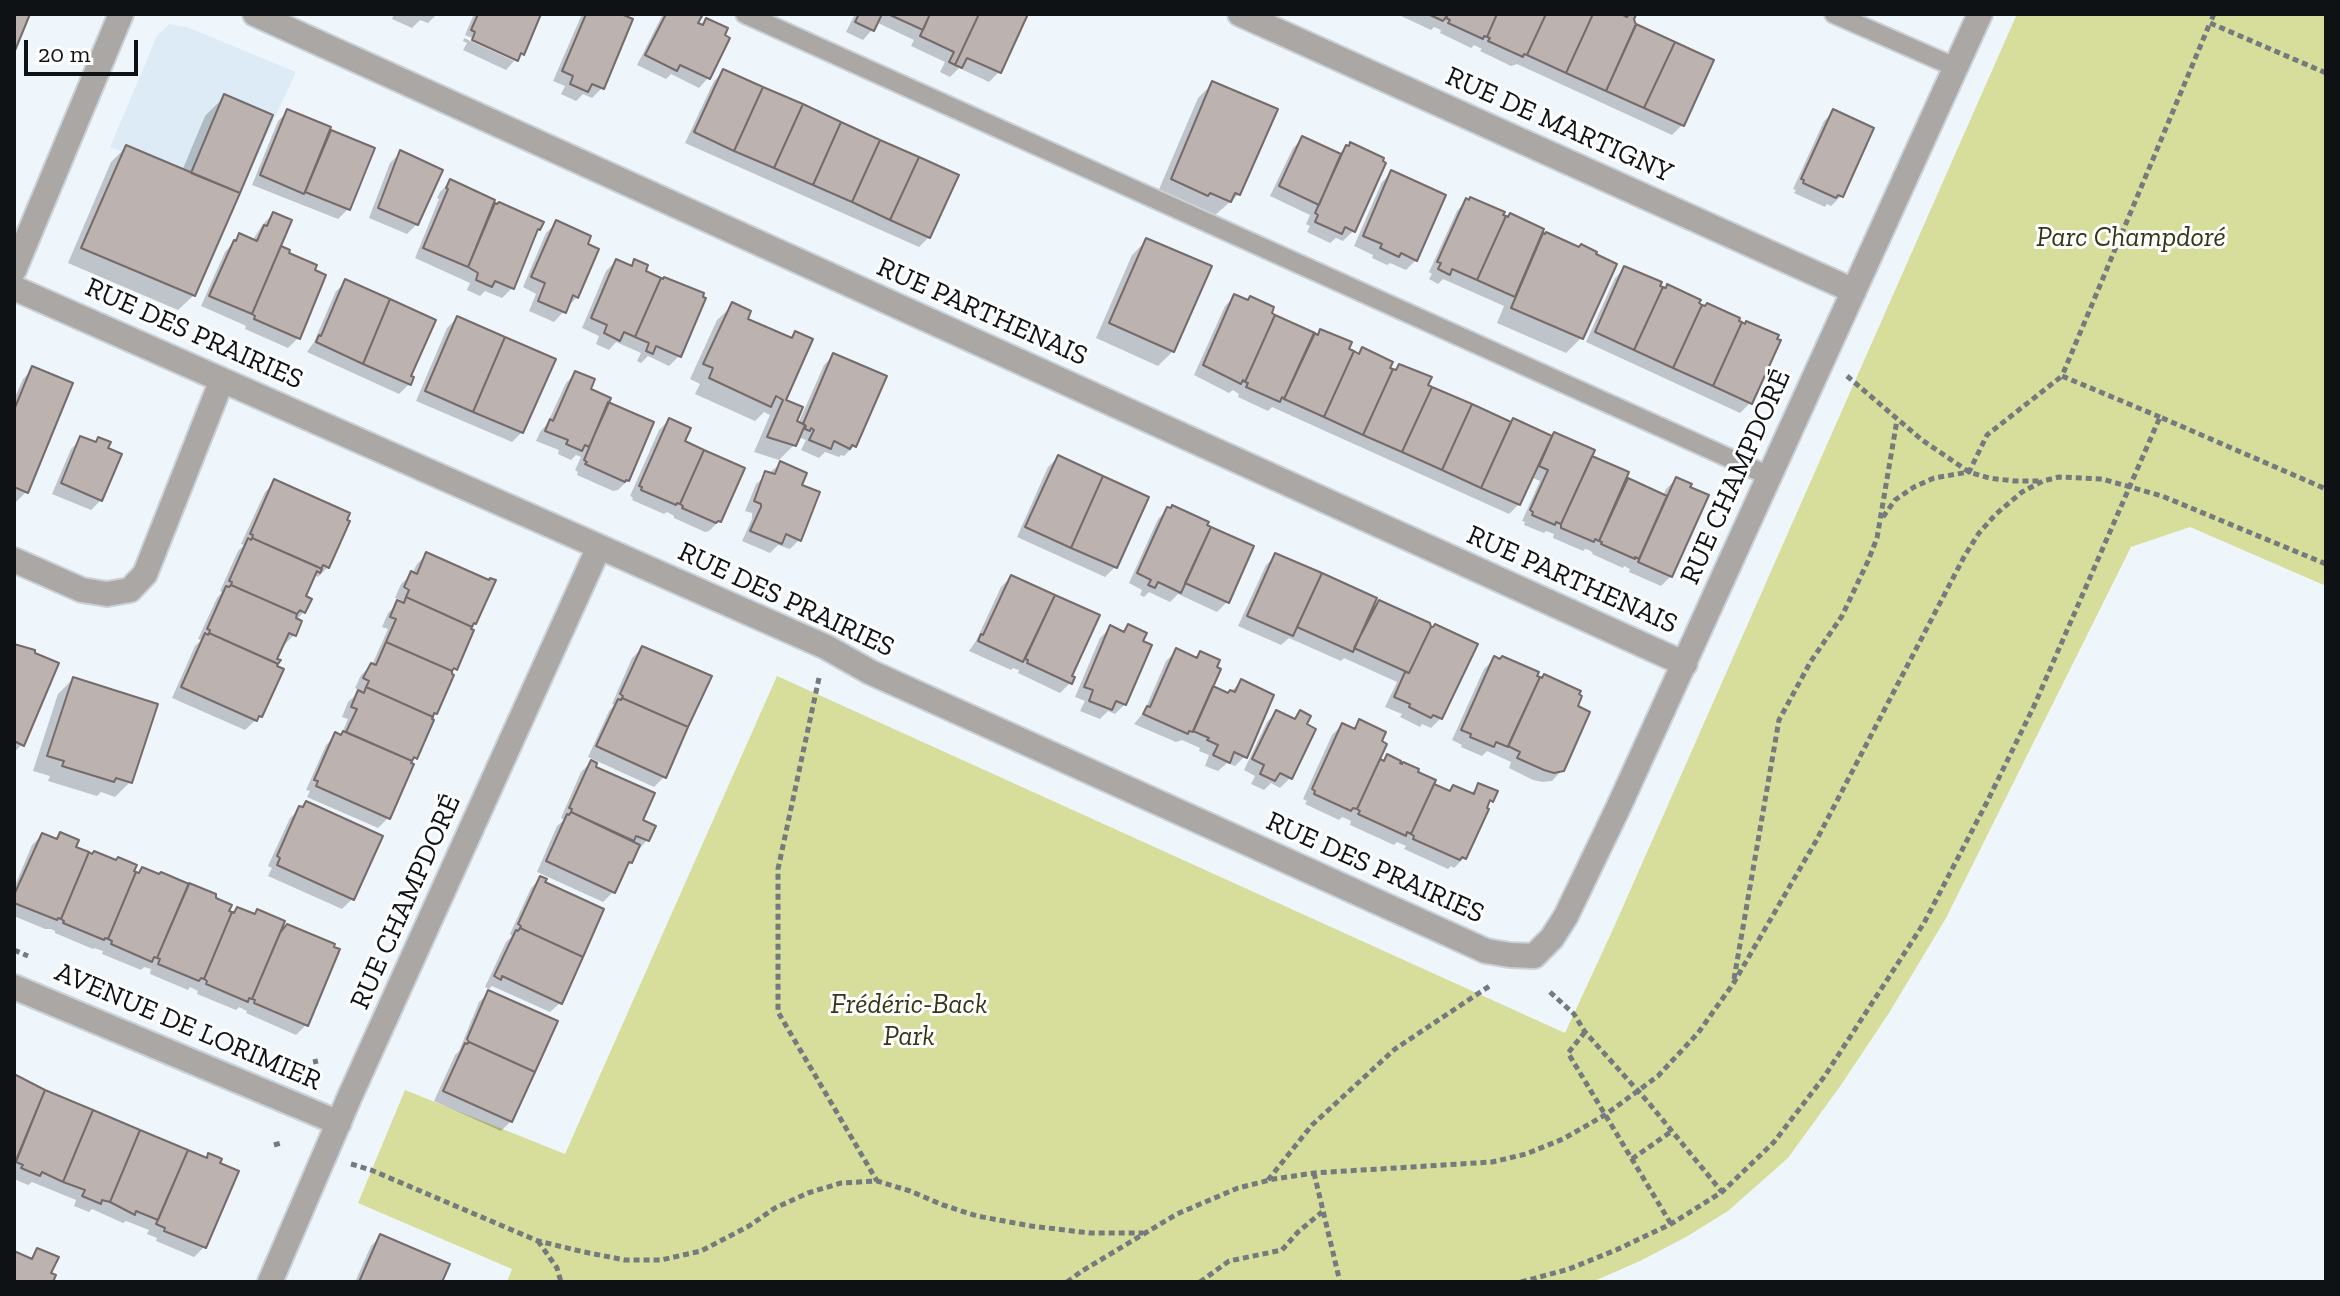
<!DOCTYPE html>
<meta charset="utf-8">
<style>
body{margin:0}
#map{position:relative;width:2340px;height:1296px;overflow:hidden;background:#eef6fc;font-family:"Zilla Slab",serif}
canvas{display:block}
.frame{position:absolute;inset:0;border:16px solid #0f1214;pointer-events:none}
.scale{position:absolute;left:24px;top:40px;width:114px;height:36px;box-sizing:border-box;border:4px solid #0f1214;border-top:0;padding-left:10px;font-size:24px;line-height:28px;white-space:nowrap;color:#0f1214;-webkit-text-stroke:6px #fff;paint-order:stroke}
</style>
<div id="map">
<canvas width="2340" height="1296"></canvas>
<div class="frame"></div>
<div class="scale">20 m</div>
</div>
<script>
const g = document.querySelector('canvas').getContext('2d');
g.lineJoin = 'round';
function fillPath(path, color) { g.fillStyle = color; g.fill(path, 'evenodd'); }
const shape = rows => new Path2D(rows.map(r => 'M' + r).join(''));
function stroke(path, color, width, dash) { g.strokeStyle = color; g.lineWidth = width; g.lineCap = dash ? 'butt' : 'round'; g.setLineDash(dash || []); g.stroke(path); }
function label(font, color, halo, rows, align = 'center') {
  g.font = font + ' "Zilla Slab",serif'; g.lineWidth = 6; g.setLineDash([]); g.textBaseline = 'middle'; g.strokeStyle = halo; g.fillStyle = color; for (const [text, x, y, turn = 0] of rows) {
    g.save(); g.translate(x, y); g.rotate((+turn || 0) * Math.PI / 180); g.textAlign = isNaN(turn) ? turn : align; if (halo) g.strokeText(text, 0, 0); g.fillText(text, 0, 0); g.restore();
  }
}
fillPath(shape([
 [169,24,187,27,296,72,240,193,110,147,157,36]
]), '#ddebf6');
fillPath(shape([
 [2017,14,2326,14,2326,586,2190,527,2131,547,1946,918,1889,1013,1841,1085,1788,1158,1728,1211,1686,1237,1640,1261,1592,1282,507,1282,512,1269,358,1203,405,1090,565,1154,777,676,1565,1033,1614,927]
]), '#d7dd9b');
fillPath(shape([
 [394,14,437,14,428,23,420,20,412,28,392,19],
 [474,14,539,14,522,54,518,58,465,35],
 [582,14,616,14,602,88,592,98,583,94,576,101,561,94,565,86,553,81],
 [663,14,693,14,695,24,701,26,707,20,708,78,699,88,671,74,666,79,637,65],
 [855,14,1026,14,999,72,989,82,959,68,950,77,940,72,945,62,911,46,914,40,878,23,863,40,846,32],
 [1402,14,1616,14,1632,19,1682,125,1672,135,1517,64,1511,66,1480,51,1482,49,1474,45,1471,48,1440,33,1441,30,1434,27,1431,30,1401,16],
 [464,38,514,61,506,70,463,50,467,43,463,41],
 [724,71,929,237,919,247,685,143,714,81],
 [1213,83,1239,194,1214,216,1157,194,1198,98],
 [224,97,194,295,178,310,68,263,111,162,126,147,182,171,205,116],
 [288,111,328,131,373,149,348,209,338,219,252,185,278,121],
 [1834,111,1841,196,1831,206,1827,204,1825,207,1794,193,1796,190,1793,189,1824,121],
 [1303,138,1338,155,1346,147,1383,164,1353,231,1343,241,1336,238,1330,243,1307,232,1310,226,1306,224,1310,215,1270,196,1293,148],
 [400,153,417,224,407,234,369,218,390,163],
 [1392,172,1416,260,1406,270,1390,263,1387,265,1372,258,1373,255,1354,246,1382,182],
 [450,182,538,229,535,233,512,288,502,298,485,291,480,296,467,290,470,283,415,258,439,199,437,198,440,192],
 [1466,201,1501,215,1535,244,1544,236,1581,338,1566,353,1497,323,1504,306,1443,279,1438,284,1429,279,1432,274,1429,272,1457,211],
 [273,214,278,247,287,251,298,338,288,348,245,329,246,326,242,324,201,306,225,252,240,235,252,241,263,224],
 [556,223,577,297,554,322,529,311,536,294,523,287,546,233],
 [1147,240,1173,351,1158,366,1096,338,1132,255],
 [616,261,629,267,635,261,643,272,663,281,679,356,669,366,648,356,641,363,637,361,641,353,616,342,609,350,596,344,599,336,582,328,606,271],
 [1625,268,1658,287,1697,304,1750,403,1740,413,1586,342,1615,278],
 [346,282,411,378,409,384,399,394,307,352,314,342,336,291],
 [1235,296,1316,336,1321,331,1357,355,1362,349,1394,372,1399,366,1426,386,1510,424,1514,421,1551,437,1555,434,1626,479,1663,496,1666,489,1676,479,1671,576,1661,586,1629,572,1630,569,1624,566,1623,568,1592,554,1593,553,1589,550,1585,549,1583,551,1553,538,1554,534,1546,531,1544,533,1524,525,1525,522,1522,521,1540,481,1531,477,1519,504,1509,514,1272,407,1268,411,1238,397,1239,394,1233,390,1229,393,1194,375,1225,306],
 [733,305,745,320,789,339,795,333,784,402,794,422,798,424,824,365,834,355,854,446,844,456,841,455,839,457,825,452,819,458,801,450,806,440,801,438,779,460,754,452,770,415,764,412,755,421,695,394,700,384,690,379,717,320],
 [457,318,522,432,512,442,416,401,447,328],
 [33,369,26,492,16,502,14,501,14,399,23,379],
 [576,373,588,390,628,480,618,490,613,491,577,475,578,472,575,470,581,457,576,455,571,460,558,454,559,450,536,441,540,432,547,424,566,383],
 [669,420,683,442,719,521,709,531,705,532,674,518,674,516,669,513,667,512,664,514,632,500,633,498,630,496,659,430],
 [81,439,101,500,91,510,52,494,71,449],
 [1058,457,1115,567,1105,577,1017,537,1048,467],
 [781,463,800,486,800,539,790,549,778,545,770,553,742,541,752,519,752,513,745,511,756,484],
 [275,482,328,567,318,577,314,575,303,596,309,599,304,612,296,620,300,622,294,635,284,645,282,644,275,660,260,716,245,730,172,698,195,646,201,640,198,639,217,598,222,592,220,591,238,551,244,545,241,544,265,492],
 [1168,509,1227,602,1217,612,1178,594,1170,602,1149,592,1144,597,1140,595,1142,590,1129,583,1158,519],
 [427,554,470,627,455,668,448,675,435,713,430,718,431,721,415,758,408,764,388,818,378,828,307,797,310,791,306,790,326,745,336,735,340,737,348,719,342,717,348,702,360,691,355,688,361,675,372,665,388,629,382,627,388,613,401,600,395,598,401,584,412,574,417,564],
 [1276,555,1374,599,1374,606,1379,602,1441,718,1431,728,1422,724,1420,727,1400,717,1402,714,1385,707,1397,682,1344,658,1341,661,1289,638,1281,645,1238,626,1266,565],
 [1011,577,1097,616,1070,676,1070,683,1060,693,1018,673,1019,670,1013,668,1011,670,969,651,976,641,1001,587],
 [1128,626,1125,704,1115,714,1108,711,1100,719,1080,711,1085,701,1075,697,1100,638,1110,628,1122,633],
 [14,646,22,744,14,753],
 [642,648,664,777,654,787,588,757,609,711,614,705,612,704,632,658],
 [1176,651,1195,659,1201,654,1210,687,1227,695,1241,682,1245,756,1235,766,1227,763,1218,771,1205,766,1209,755,1199,751,1200,748,1182,740,1176,742,1134,724,1144,712,1166,661],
 [1494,659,1534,677,1562,770,1552,781,1542,782,1533,780,1509,768,1511,762,1487,751,1482,756,1461,747,1462,745,1452,740,1484,669],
 [73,679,130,782,115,797,101,792,97,796,48,781,50,776,33,771,58,694],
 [1277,712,1293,720,1300,712,1290,778,1280,788,1271,783,1264,790,1251,784,1255,776,1244,770,1267,722],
 [1360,721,1377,760,1382,763,1388,757,1431,785,1448,793,1453,787,1470,794,1479,785,1491,801,1483,809,1486,810,1464,858,1454,868,1451,866,1448,869,1404,849,1406,846,1397,842,1394,845,1350,825,1351,821,1347,819,1342,817,1339,820,1305,804,1307,801,1303,799,1332,735,1342,725,1352,729],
 [591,762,593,768,641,821,647,840,623,869,613,892,603,902,537,872,557,826,564,820,561,818,581,772],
 [306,804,380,837,352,899,342,909,268,876,272,868,268,866,290,818],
 [60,834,74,848,137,875,142,870,213,899,232,914,238,909,278,935,287,926,306,1025,296,1035,246,1013,247,1011,239,1007,236,1010,197,994,198,991,190,987,188,990,150,974,151,969,144,967,141,970,102,954,103,951,94,948,93,949,55,933,55,931,51,929,45,929,14,916,14,888,32,845,42,835,55,840],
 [541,878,560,1003,550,1012,492,986,489,989,485,987,506,942,512,936,510,934,531,888],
 [489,992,511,1121,501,1131,434,1101,455,1055,459,1051,479,1002],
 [14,1078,205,1159,209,1155,204,1247,194,1257,156,1241,157,1238,147,1234,149,1230,126,1221,123,1223,92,1209,89,1212,74,1206,76,1200,32,1182,28,1185,14,1179],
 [381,1236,440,1282,355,1282,371,1246]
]), '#0003');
const building = shape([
 [14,14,30,14,14,53,14,14],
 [478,14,541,14,524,55,521,53,518,61,472,40,475,32,471,30,478,14],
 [586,14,621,14,633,19,604,89,592,84,588,92,570,84,573,76,562,71,586,14],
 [666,14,698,14,702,16,698,23,703,25,706,18,728,28,725,35,730,38,710,79,680,65,677,71,645,55,666,14],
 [859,14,882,14,874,31,855,22,859,14],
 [888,14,930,14,923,30,888,14],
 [930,14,979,14,955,65,949,62,954,52,920,36,930,14],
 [979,14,1028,14,1001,73,967,58,962,68,955,65,979,14],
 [1428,14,1448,14,1443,21,1428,14],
 [1448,14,1497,14,1487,37,1484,36,1483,39,1448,23,1450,20,1446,18,1448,14],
 [1497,14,1546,14,1527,55,1524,54,1523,57,1488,41,1490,38,1487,37,1497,14],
 [1546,14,1593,14,1566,73,1527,55,1546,14],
 [1593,14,1621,14,1627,17,1629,14,1636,15,1634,19,1636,25,1606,91,1566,73,1593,14],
 [1636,24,1675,42,1644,108,1606,91,1636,24],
 [1675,42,1714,60,1684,126,1644,108,1675,42],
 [723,69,763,87,734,151,694,132,723,69],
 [1212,81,1278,109,1240,195,1235,193,1231,202,1210,193,1208,196,1171,179,1212,81],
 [763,87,803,104,774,168,734,151,763,87],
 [224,94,273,115,240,193,191,173,224,94],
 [803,104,841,122,813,185,774,168,803,104],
 [287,109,331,127,304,194,260,175,287,109],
 [1833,109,1874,128,1843,197,1838,195,1836,198,1803,183,1804,180,1801,179,1833,109],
 [841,122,880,140,852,202,813,185,841,122],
 [331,130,375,148,350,210,305,192,331,130],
 [1302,136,1341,154,1319,205,1279,186,1302,136],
 [880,140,919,157,890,220,852,202,880,140],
 [1350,142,1384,158,1383,161,1386,163,1355,232,1345,227,1342,234,1315,222,1318,215,1315,213,1346,145,1349,146,1350,142],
 [126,145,240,193,195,296,81,248,126,145],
 [400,150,443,170,418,225,378,208,400,150],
 [919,157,959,175,930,238,890,220,919,157],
 [1391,170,1446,195,1417,261,1401,253,1399,257,1380,248,1382,244,1363,236,1391,170],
 [450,179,495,200,468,267,423,248,448,189,446,188,450,179],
 [1470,197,1505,212,1503,215,1506,216,1477,280,1452,269,1450,275,1438,269,1441,263,1437,262,1466,198,1469,200,1470,197],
 [499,202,544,222,540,230,538,229,514,289,495,281,492,287,476,280,478,273,468,267,495,203,497,204,499,202],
 [273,212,292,220,252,314,209,296,234,240,236,241,239,233,257,241,264,225,267,226,273,212],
 [1510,213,1544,229,1515,297,1477,280,1506,216,1508,217,1510,213],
 [556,220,591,236,588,244,599,249,578,298,573,295,566,313,538,301,545,283,531,277,556,220],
 [1546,232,1579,247,1581,244,1597,252,1596,254,1617,264,1583,339,1511,308,1543,233,1545,234,1546,232],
 [1146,238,1212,266,1174,352,1109,323,1146,238],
 [281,246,290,250,289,253,317,265,315,270,326,275,300,339,254,319,255,316,252,314,281,246],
 [616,259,632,266,634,259,648,265,646,271,661,278,635,337,624,332,620,341,604,333,607,325,591,318,616,259],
 [1624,266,1662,282,1660,286,1663,287,1634,350,1595,332,1624,266],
 [664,277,704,293,703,297,706,298,681,357,656,346,653,354,646,351,649,343,635,337,661,278,663,279,664,277],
 [345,279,390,299,363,364,316,342,319,335,321,336,345,279],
 [1667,284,1701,300,1699,303,1702,305,1673,368,1634,350,1663,287,1666,288,1667,284],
 [1234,294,1248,300,1250,296,1274,307,1272,313,1275,315,1245,382,1243,380,1241,384,1203,365,1234,294],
 [390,299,436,320,411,376,414,377,411,385,363,364,390,299],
 [732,302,751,311,748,319,792,338,795,331,813,339,786,400,803,407,797,421,805,425,796,446,767,437,783,400,776,396,771,407,709,378,713,368,703,364,732,302],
 [1707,303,1740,318,1739,321,1742,322,1713,386,1673,368,1702,305,1705,306,1707,303],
 [1275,315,1315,333,1284,399,1282,397,1280,402,1246,387,1248,383,1245,382,1275,315],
 [457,316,505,337,473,412,425,391,457,316],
 [1746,321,1779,335,1777,339,1781,340,1752,404,1713,386,1742,322,1745,324,1746,321],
 [1320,329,1352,342,1349,349,1354,351,1324,417,1284,399,1314,333,1318,335,1320,329],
 [505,337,556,359,523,433,473,412,505,337],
 [1362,347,1393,362,1390,368,1393,369,1363,435,1324,417,1354,351,1359,354,1362,347],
 [833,353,887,376,856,447,852,445,850,449,834,441,831,449,809,440,814,430,811,428,810,431,805,429,806,426,803,424,833,353],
 [1399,364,1432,377,1428,385,1432,387,1402,452,1363,435,1393,369,1396,370,1399,364],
 [32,366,73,383,28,493,14,487,14,410,32,366],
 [575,371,595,379,591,389,611,398,589,447,585,445,582,451,566,444,568,440,545,431,550,419,553,421,575,371],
 [1432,387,1472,404,1442,470,1402,452,1432,387],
 [608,402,654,422,629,481,626,480,625,482,585,464,587,462,584,460,608,402],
 [1472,404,1511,422,1481,488,1442,470,1472,404],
 [669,418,691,428,685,441,704,450,680,504,677,503,676,505,641,490,642,487,639,486,669,418],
 [1513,418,1552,436,1520,505,1481,488,1513,418],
 [1554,432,1595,450,1561,524,1556,522,1555,525,1532,515,1533,512,1530,510,1548,470,1539,466,1554,432],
 [80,436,96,442,98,437,111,442,108,448,122,454,102,501,61,483,80,436],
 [704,450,745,468,721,522,718,521,716,523,682,508,683,506,680,504,704,450],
 [1058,455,1103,476,1071,548,1025,527,1058,455],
 [1592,456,1629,472,1599,541,1595,539,1594,542,1561,528,1561,524,1592,456],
 [780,461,807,473,802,485,820,492,801,541,786,534,782,544,750,531,761,507,761,504,754,501,765,471,775,474,780,461],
 [1103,476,1149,497,1117,568,1071,548,1103,476],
 [1676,477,1692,484,1690,487,1709,495,1672,577,1638,562,1676,477],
 [1628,478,1667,496,1639,559,1635,557,1635,559,1601,544,1602,542,1599,541,1628,478],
 [274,479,350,513,347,520,350,521,329,568,323,565,321,569,318,567,252,538,253,535,250,534,274,479],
 [1172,505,1209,522,1207,525,1211,527,1181,593,1158,582,1155,588,1148,585,1151,580,1137,573,1167,507,1171,508,1172,505],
 [1211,527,1254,546,1229,603,1185,583,1211,527],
 [248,538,251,540,252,538,322,569,320,573,317,571,306,596,312,599,305,613,300,610,297,614,231,585,232,582,229,581,248,538],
 [426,552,489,580,490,578,496,580,476,624,474,623,472,627,406,597,409,590,404,587,411,571,417,574,426,552],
 [1275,553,1322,573,1293,636,1247,616,1275,553],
 [1322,573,1377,598,1353,652,1297,627,1322,573],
 [1011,575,1055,595,1023,662,978,641,981,634,983,635,1011,575],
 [231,585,297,614,296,618,302,621,296,636,289,633,277,659,281,660,278,664,209,633,210,630,207,629,226,586,229,587,231,585],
 [1055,595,1100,615,1072,676,1075,677,1072,684,1027,663,1028,660,1025,659,1055,595],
 [406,597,472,627,471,629,474,630,457,670,454,668,452,671,386,642,396,619,390,617,397,600,404,603,406,597],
 [1379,600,1430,623,1431,627,1409,673,1354,648,1379,600],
 [1128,624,1147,633,1143,641,1152,645,1126,705,1116,701,1112,710,1089,701,1093,690,1084,687,1110,625,1124,632,1128,624],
 [1435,624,1478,644,1442,719,1433,715,1431,718,1409,707,1410,704,1394,697,1405,672,1409,673,1431,627,1433,627,1435,624],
 [205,633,208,635,209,633,274,662,278,664,277,666,284,669,262,717,259,716,257,721,181,687,205,633],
 [386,642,452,671,452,674,454,675,437,714,434,713,433,717,366,687,369,681,363,678,371,663,376,665,386,642],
 [14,644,35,650,35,653,59,663,24,746,14,741,14,644],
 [642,646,712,676,688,727,622,698,623,696,620,694,642,646],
 [1176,648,1197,658,1200,651,1220,660,1217,667,1221,669,1193,732,1189,731,1188,734,1143,714,1147,706,1150,707,1176,648],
 [1494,656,1500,659,1502,656,1539,672,1537,676,1540,677,1508,747,1496,742,1494,747,1470,737,1471,734,1461,730,1494,656],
 [1544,674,1581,691,1579,694,1582,696,1578,706,1590,712,1564,771,1554,773,1544,770,1517,758,1520,752,1508,746,1540,677,1542,678,1544,674],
 [73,677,158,704,132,783,116,778,114,782,62,766,64,761,47,756,73,677],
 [1241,679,1274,695,1247,758,1234,752,1230,763,1213,755,1218,745,1207,740,1209,738,1193,731,1213,686,1228,693,1230,690,1235,692,1241,679],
 [366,687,433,717,432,719,434,720,417,759,414,757,412,761,346,732,357,709,351,707,358,690,364,693,366,687],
 [622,698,688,727,666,778,596,746,618,699,621,700,622,698],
 [1276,710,1295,719,1300,710,1311,716,1307,724,1316,729,1292,779,1280,773,1275,781,1260,774,1264,765,1252,759,1276,710],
 [1359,719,1386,732,1382,741,1387,744,1357,809,1353,808,1351,811,1314,794,1315,791,1312,789,1342,723,1355,729,1359,719],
 [343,731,412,761,411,763,414,764,390,819,316,786,318,781,314,780,335,732,341,735,343,731],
 [1387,754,1401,761,1400,763,1402,764,1403,762,1419,769,1418,772,1436,780,1411,834,1407,832,1406,836,1358,814,1360,811,1357,809,1380,759,1384,761,1387,754],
 [591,760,597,763,596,767,655,793,643,820,656,826,649,841,636,836,634,841,571,812,572,809,569,808,591,760],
 [1478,783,1498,791,1493,802,1490,800,1487,808,1489,809,1466,859,1462,857,1460,860,1413,839,1414,836,1411,834,1434,784,1450,791,1453,785,1474,794,1478,783],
 [306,801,383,836,354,900,277,865,280,858,277,856,299,806,303,807,306,801],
 [571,812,640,845,632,863,629,862,615,893,546,861,567,814,569,815,571,812],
 [60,832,79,840,76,847,89,852,61,919,58,918,57,920,14,903,14,895,42,833,57,839,60,832],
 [94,851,116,860,118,857,137,865,134,871,136,872,108,939,105,938,104,940,63,923,64,921,61,919,89,852,92,854,94,851],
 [142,867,159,874,161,872,189,884,157,958,154,957,152,962,111,944,112,941,108,939,136,872,139,873,142,867],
 [540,876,547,879,545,882,604,909,583,957,520,928,521,926,518,924,540,876],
 [189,883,216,894,216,898,232,905,229,911,232,912,204,979,201,978,199,981,158,964,160,959,157,958,189,883],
 [237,907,255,914,257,909,285,921,252,999,249,998,248,1002,206,984,207,981,204,979,232,912,234,913,237,907],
 [287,924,335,944,334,947,340,949,308,1026,254,1003,255,1000,252,999,280,933,287,924],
 [520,928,583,957,562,1004,502,976,501,980,494,976,516,930,518,931,520,928],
 [488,990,558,1021,535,1072,469,1042,467,1039,488,990],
 [469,1042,535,1072,512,1122,443,1091,465,1043,467,1044,469,1042],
 [14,1074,45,1090,14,1165,14,1074],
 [45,1090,93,1110,63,1182,42,1172,40,1176,21,1168,23,1165,16,1162,45,1090],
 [93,1110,140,1130,110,1202,102,1200,101,1204,82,1196,85,1190,63,1182,93,1110],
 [140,1130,188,1150,158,1220,136,1211,135,1215,110,1202,140,1130],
 [188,1150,207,1158,208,1153,218,1157,222,1159,220,1163,239,1171,206,1248,164,1231,165,1228,156,1224,188,1150],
 [380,1234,450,1264,442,1282,359,1282,380,1234],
 [37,1248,59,1257,51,1273,56,1275,53,1282,14,1282,14,1251,32,1259,37,1248]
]);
fillPath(building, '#bcb3b1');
stroke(building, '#746b6a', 2);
const service = shape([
 [745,14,1769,476],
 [1834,14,1957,68]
]);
const minor = shape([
 [255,14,1685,664],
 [1240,14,1854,291],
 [14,288,826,647,870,672,1486,951,1510,955,1534,956,1552,938,1566,916,1619,806,1980,14],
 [14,560,82,590,107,594,130,590,145,574,222,380],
 [14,987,339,1123],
 [270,1282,350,1096,599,547]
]);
const tertiary = shape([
 [14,270,121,14]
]);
stroke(service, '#cad2d7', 22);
stroke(minor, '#cad2d7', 28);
stroke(tertiary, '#cad2d7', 28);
stroke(shape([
 [2214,14,2210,23,2326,73],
 [1847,376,1922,440,1969,472,1989,478,2014,481,2042,481],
 [2160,417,2062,376,2210,23],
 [1883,517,1895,500,1914,487,1934,478,1969,472,1987,435,2062,376],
 [819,678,778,869,778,1012,877,1181],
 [14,950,28,956],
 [1734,979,1779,720,1811,661,1842,616,1868,561,1877,538,1897,420],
 [1550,992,1574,1014,1585,1032,1648,1102,1722,1192],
 [1585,1032,1568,1053,1671,1224],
 [315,1059,316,1064],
 [274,1145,281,1143],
 [1632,1159,1672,1131],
 [351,1164,371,1170,538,1241,584,1252,625,1260,661,1260,701,1251,749,1226,775,1208,808,1193,841,1183,877,1181,910,1191,943,1205,977,1216,1031,1226,1090,1233,1143,1233],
 [1314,1173,1340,1282],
 [1268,1180,1312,1125,1395,1049,1491,985],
 [538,1241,557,1268,561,1282],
 [1067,1282,1082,1271,1177,1214,1238,1188,1274,1179,1314,1173,1492,1162,1526,1154,1563,1139,1605,1115,1658,1076,1698,1033,1733,984,1816,841,1965,555,1979,533,1996,514,2022,492,2043,481,2059,477,2102,479,2162,496,2326,564],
 [1200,1282,1229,1261,1282,1250,1298,1232,1322,1212],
 [1521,1282,1569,1269,1616,1250,1671,1224,1722,1192,1774,1142,1824,1077,1924,923,1987,802,2034,706,2160,417,2326,489]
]), '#747a7d', 5, [6, 4]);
stroke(service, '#aba7a5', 18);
stroke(minor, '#aba7a5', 24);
stroke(tertiary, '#aba7a5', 24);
label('28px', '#0f1214', '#fff', [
 ["RUE DE MARTIGNY",1559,125,24],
 ["RUE PARTHENAIS",982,312,24],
 ["RUE DES PRAIRIES",194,334,24],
 ["RUE CHAMPDORÉ",1736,477,-66],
 ["RUE PARTHENAIS",1572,580,24],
 ["RUE DES PRAIRIES",786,600,25],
 ["RUE DES PRAIRIES",1375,868,24],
 ["RUE CHAMPDORÉ",406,902,-66],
 ["AVENUE DE LORIMIER",188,1027,23]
]);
label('italic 28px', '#343615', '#fff', [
 ["Parc Champdoré",2131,238],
 ["Frédéric-Back",909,1005],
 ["Park",909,1037]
]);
</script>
